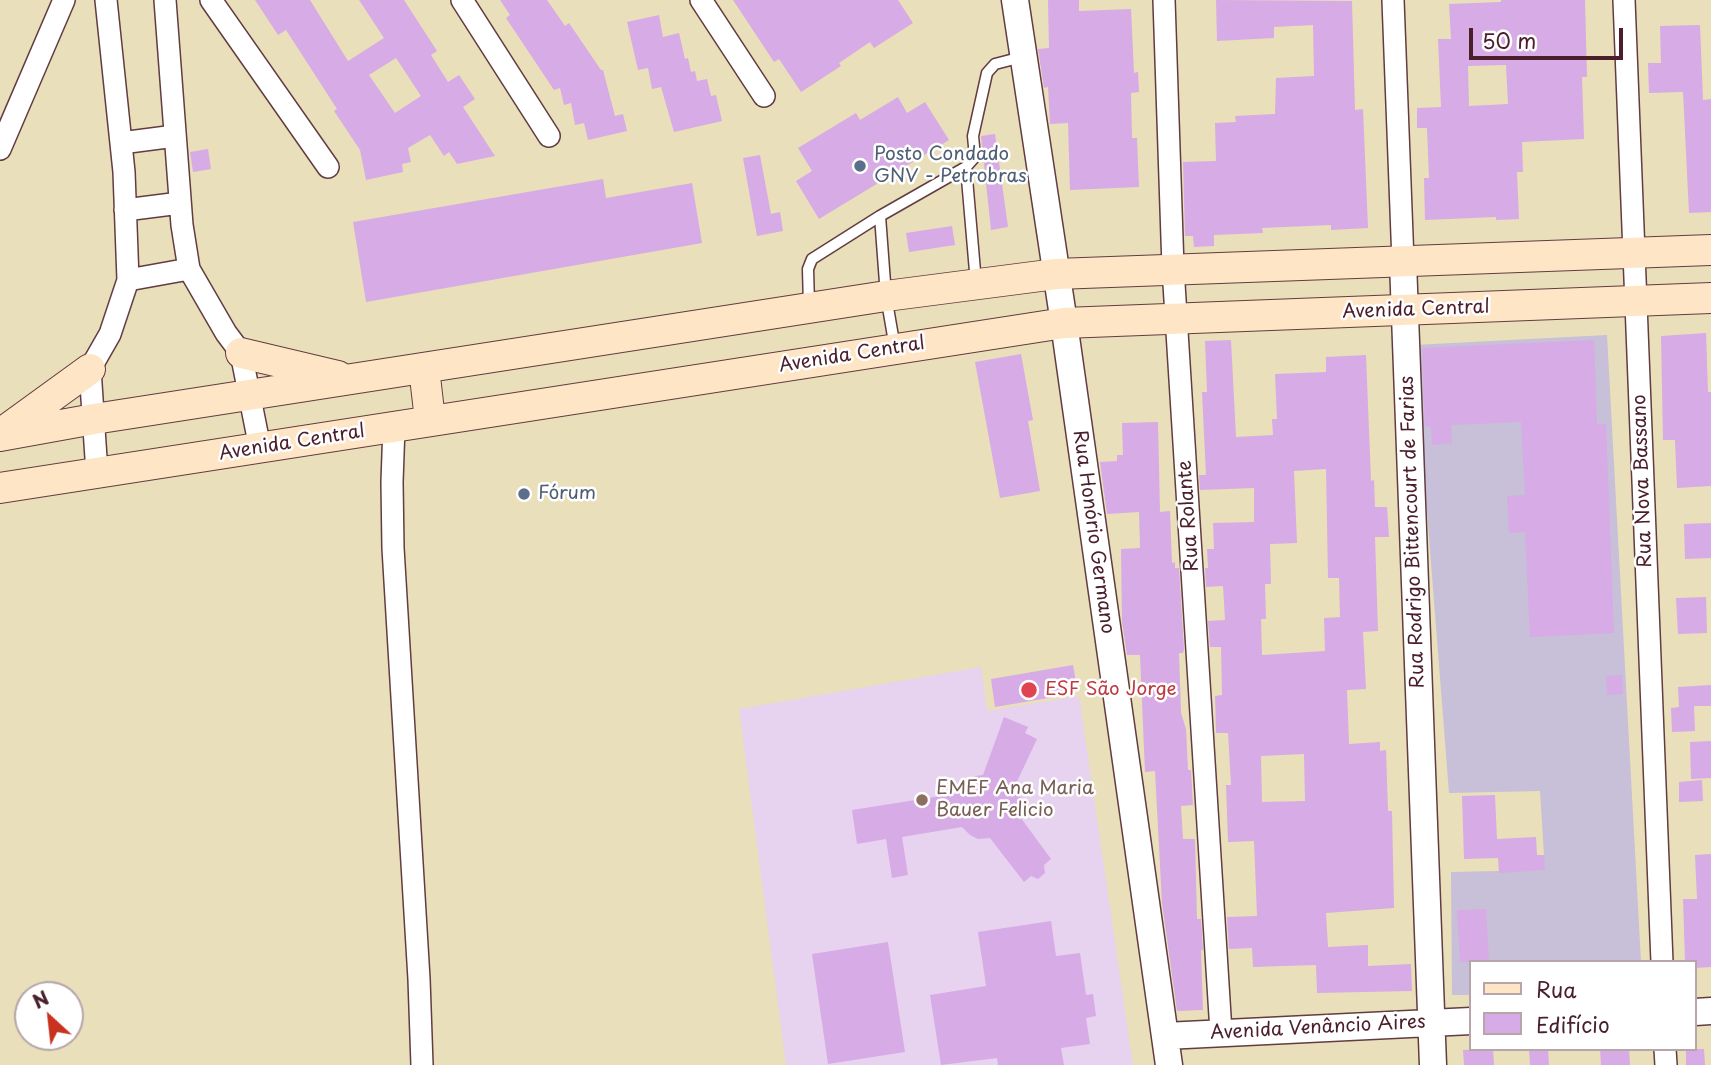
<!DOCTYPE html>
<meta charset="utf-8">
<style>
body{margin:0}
#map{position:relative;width:1711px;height:1065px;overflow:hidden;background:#e9dfba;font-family:"Playpen Sans",sans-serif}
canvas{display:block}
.legend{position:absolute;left:1469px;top:960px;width:228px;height:91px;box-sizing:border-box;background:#fff;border:2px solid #b7a5aa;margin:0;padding:9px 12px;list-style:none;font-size:21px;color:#4a1f2b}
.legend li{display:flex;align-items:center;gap:14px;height:35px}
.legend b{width:35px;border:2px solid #b7a5aa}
.north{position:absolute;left:14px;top:981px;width:70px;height:70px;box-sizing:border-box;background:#fff;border:2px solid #b7a5aa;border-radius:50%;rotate:333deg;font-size:19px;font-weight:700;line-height:28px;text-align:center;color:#4a1f2b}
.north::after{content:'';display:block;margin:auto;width:24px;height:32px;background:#c8321e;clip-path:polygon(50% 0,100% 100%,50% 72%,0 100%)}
.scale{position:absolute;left:1469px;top:28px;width:154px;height:32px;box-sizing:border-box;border:4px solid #4a1f2b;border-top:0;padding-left:9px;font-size:21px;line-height:24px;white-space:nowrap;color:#4a1f2b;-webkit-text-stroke:5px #fff;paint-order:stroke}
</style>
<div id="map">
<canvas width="1711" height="1065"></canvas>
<ul class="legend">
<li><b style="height:9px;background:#fee5c5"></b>Rua</li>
<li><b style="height:19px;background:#d7abe5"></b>Edifício</li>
</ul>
<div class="north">N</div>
<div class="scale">50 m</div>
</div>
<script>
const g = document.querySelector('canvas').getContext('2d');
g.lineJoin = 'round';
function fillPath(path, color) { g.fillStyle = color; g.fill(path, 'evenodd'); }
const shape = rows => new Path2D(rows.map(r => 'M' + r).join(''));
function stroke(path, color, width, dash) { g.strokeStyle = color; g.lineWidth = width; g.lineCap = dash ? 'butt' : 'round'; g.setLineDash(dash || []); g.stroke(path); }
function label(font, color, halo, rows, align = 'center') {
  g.font = font + ' "Playpen Sans",sans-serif'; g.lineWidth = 5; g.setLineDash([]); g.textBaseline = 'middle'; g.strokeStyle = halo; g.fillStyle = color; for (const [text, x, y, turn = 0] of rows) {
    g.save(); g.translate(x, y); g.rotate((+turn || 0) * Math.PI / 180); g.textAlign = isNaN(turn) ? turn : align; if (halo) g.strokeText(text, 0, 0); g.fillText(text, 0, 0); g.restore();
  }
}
fillPath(shape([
 [981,667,987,711,1079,696,1133,1065,786,1065,739,709]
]), '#e7d2ef');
fillPath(shape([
 [1607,335,1641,962,1471,962,1471,995,1452,995,1451,872,1544,870,1544,855,1540,791,1449,793,1414,345]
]), '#c8bfd8');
fillPath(shape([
 [255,0,310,0,348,61,384,38,359,0,404,0,437,51,431,55,448,82,459,75,475,99,463,107,495,156,457,164,449,152,444,156,430,135,408,148,411,162,402,164,403,172,366,180,360,150,334,111,337,109,286,30,278,35],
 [396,58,421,96,395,113,369,75],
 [500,0,547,0,565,26,569,23,601,70,603,70,615,116,623,114,627,131,588,140,584,123,575,125,571,103,564,105,560,88,554,90,506,18,510,15],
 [733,0,898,0,913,23,874,48,870,42,839,63,841,66,801,92,779,59,774,62],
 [1048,0,1079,0,1079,11,1131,9,1134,73,1138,72,1139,92,1131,93,1132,138,1137,138,1139,187,1070,190,1068,123,1050,124,1048,87,1044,88,1038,49,1049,48],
 [1216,0,1352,1,1355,110,1363,109,1368,228,1331,230,1331,225,1262,228,1263,233,1214,235,1214,246,1194,247,1193,236,1185,236,1183,162,1216,161,1215,123,1236,122,1235,116,1275,114,1276,78,1314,76,1313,25,1274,27,1274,38,1217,41],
 [1501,0,1585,0,1587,77,1582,77,1584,139,1522,142,1523,172,1517,172,1519,219,1496,220,1496,217,1425,220,1424,178,1429,178,1427,128,1417,128,1417,108,1441,107,1438,39,1451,39,1449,4,1501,2],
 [1506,65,1508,104,1469,106,1468,66],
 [659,15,663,37,679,33,685,59,688,58,691,72,695,71,697,81,707,79,711,96,716,95,722,121,674,132,661,87,652,89,648,68,638,70,627,22],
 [1700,25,1703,100,1711,99,1711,212,1689,213,1683,92,1649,93,1648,63,1661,63,1660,26],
 [898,97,907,113,925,102,949,140,819,219,796,181,812,171,798,148,856,113,860,120],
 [995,134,1008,227,991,230,981,136],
 [208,149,211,169,193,172,190,152],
 [760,155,771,214,780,212,783,231,757,236,743,158],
 [603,179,606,198,692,183,702,243,366,302,353,222],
 [952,226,955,245,909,252,906,233],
 [1706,333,1708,392,1711,392,1711,486,1677,488,1675,440,1663,440,1661,336],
 [1231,340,1236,437,1273,435,1272,419,1277,419,1275,374,1326,372,1326,357,1366,355,1371,481,1374,480,1375,507,1387,507,1389,537,1375,537,1378,631,1363,632,1366,689,1347,690,1349,744,1380,742,1380,751,1386,750,1388,811,1392,811,1394,908,1326,913,1328,947,1368,945,1368,966,1411,964,1412,991,1317,993,1316,965,1253,967,1252,948,1229,949,1227,917,1257,916,1254,841,1228,842,1226,785,1231,785,1228,733,1216,733,1215,696,1222,695,1221,647,1210,647,1208,621,1225,620,1223,586,1206,587,1205,568,1208,568,1207,549,1214,549,1213,523,1254,522,1254,488,1200,490,1199,475,1206,475,1202,392,1207,392,1205,341],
 [1326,469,1328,578,1339,578,1340,617,1324,618,1325,651,1262,655,1261,619,1266,619,1265,584,1271,584,1270,544,1297,543,1294,471],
 [1304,754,1305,801,1262,802,1261,756],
 [1594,340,1597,424,1606,424,1614,633,1530,637,1525,532,1509,533,1507,496,1525,495,1521,422,1451,425,1452,443,1432,445,1431,426,1425,427,1422,348],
 [1021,354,1033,420,1028,421,1040,491,1000,498,975,362],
 [1158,422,1160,512,1170,511,1172,563,1175,562,1175,568,1179,568,1184,649,1183,653,1179,653,1181,713,1186,729,1188,770,1191,770,1193,805,1181,806,1183,839,1195,839,1197,919,1201,919,1203,950,1201,950,1203,1010,1177,1011,1162,903,1155,771,1145,772,1140,655,1127,655,1122,622,1121,549,1140,548,1139,512,1107,514,1100,462,1117,461,1117,455,1123,455,1122,423],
 [1711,523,1711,558,1685,559,1684,524],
 [1706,597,1707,633,1678,634,1676,598],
 [1073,665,1076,682,1065,684,1066,695,995,707,991,679],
 [1622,675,1623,694,1607,695,1606,676],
 [1711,685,1711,706,1694,706,1695,731,1672,732,1671,708,1679,707,1678,687],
 [1004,717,1028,727,1025,733,1037,739,1014,788,1021,798,1022,806,1018,814,1051,859,1044,865,1045,873,1038,879,1031,876,1024,882,990,838,978,839,970,835,962,827,902,837,908,875,892,878,886,839,857,844,852,810,960,793,968,780,975,776,983,775],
 [1711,741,1711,778,1691,779,1690,742],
 [1702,780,1703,801,1679,802,1679,782],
 [1495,795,1497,839,1536,837,1537,855,1544,855,1545,870,1499,873,1498,858,1464,859,1462,796],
 [1711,854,1711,967,1695,968,1695,962,1685,962,1683,899,1697,899,1695,855],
 [1486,909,1489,962,1460,962,1457,910],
 [1051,921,1056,956,1080,953,1086,995,1093,994,1096,1016,1086,1018,1090,1044,1061,1048,1064,1065,998,1065,997,1058,941,1065,930,995,986,986,978,932],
 [888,942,905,1052,828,1064,812,954],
 [1493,1049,1494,1065,1464,1065,1463,1050],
 [1529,1049,1548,1049,1549,1065,1530,1065],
 [1600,1049,1629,1049,1630,1065,1601,1065],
 [1686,1049,1704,1049,1705,1065,1686,1065]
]), '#d7abe5');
const service = shape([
 [966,167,976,283],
 [880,216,886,296,895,348],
 [809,305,808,269,812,259,880,216,966,167,975,157,973,136,987,73,995,64,1022,57]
]);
const minor = shape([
 [165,0,182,225,189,269,226,333,241,353,260,448],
 [211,0,328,167],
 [462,0,549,136],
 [701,0,764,96],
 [1164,0,1173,268,1221,1032],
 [1393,0,1403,262],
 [1624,0,1662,962],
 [121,143,175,136],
 [0,149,64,0],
 [125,210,180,203],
 [128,280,189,269],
 [394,426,392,482,393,548,419,979,422,1065],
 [97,473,90,369,110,334,128,280,124,172,106,0],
 [1665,1049,1666,1065]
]);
const tertiary = shape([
 [1015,0,1064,323,1169,1065],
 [1403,262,1433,1065],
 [1695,1012,1711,1011],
 [1165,1036,1471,1021]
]);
const secondary = shape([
 [241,353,338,376],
 [424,368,430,420],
 [3,432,90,369],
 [0,436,94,419,886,296,1056,274,1711,250],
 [0,488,1064,323,1711,298]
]);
stroke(service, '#623c40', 13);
stroke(minor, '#623c40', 24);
stroke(tertiary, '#623c40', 29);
stroke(secondary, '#623c40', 32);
stroke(service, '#fff', 10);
stroke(minor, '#fff', 21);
stroke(tertiary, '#fff', 26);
stroke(secondary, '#fee5c5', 30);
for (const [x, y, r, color] of [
 [860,166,7,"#5c6f8a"],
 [524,494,7,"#5c6f8a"],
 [1029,690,9,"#e0444e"],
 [922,800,7,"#8d6e63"]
]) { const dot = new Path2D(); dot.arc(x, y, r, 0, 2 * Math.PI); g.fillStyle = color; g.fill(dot); stroke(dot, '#fff', 2.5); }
label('19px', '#4e5e75', '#fff', [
 ["Posto Condado",874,155],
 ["GNV - Petrobras",874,177],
 ["Fórum",538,494]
], 'left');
label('19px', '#4a1f2b', '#fff', [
 ["Avenida Central",1416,310,-2],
 ["Avenida Central",852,355,-9],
 ["Avenida Central",292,443,-9],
 ["Rua Nova Bassano",1643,481,-92],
 ["Rua Rolante",1189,516,-94],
 ["Rua Honório Germano",1093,532,82],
 ["Rua Rodrigo Bittencourt de Farias",1413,532,-92],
 ["Avenida Venâncio Aires",1318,1028,-3]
]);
label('19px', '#be3a42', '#fff', [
 ["ESF São Jorge",1045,690]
], 'left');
label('19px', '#785e54', '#fff', [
 ["EMEF Ana Maria",936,789],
 ["Bauer Felicio",936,811]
], 'left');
</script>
